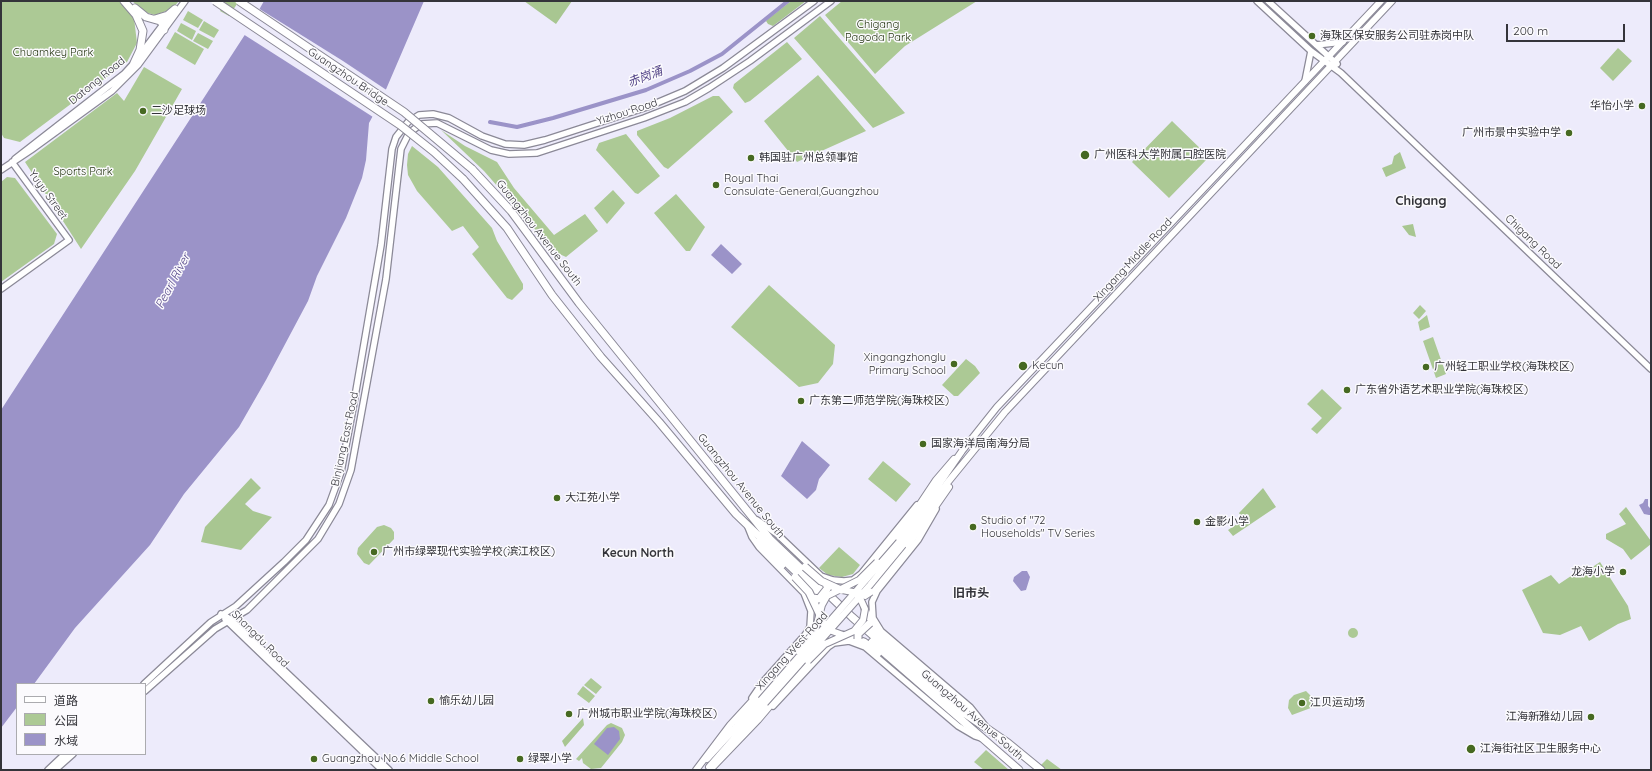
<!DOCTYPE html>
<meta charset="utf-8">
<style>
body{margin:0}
#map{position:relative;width:1652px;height:771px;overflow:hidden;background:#edebfb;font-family:Quicksand,"Noto Sans SC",sans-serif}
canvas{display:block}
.frame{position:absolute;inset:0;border:2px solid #34343a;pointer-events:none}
.legend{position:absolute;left:16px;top:683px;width:130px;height:72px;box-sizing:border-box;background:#fbfafd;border:1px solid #ababaf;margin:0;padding:5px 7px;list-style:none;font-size:12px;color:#34343a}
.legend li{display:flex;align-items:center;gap:8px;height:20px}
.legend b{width:20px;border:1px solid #ababaf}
.scale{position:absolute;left:1506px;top:24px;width:119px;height:18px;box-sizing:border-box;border:2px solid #34343a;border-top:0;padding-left:5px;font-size:12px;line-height:14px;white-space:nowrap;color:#34343a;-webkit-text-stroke:3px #fbfafd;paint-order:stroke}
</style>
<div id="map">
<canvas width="1652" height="771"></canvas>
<div class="frame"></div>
<ul class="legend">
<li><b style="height:5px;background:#fff"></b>道路</li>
<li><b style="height:11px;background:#acc995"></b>公园</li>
<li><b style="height:11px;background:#9b93c8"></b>水域</li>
</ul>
<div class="scale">200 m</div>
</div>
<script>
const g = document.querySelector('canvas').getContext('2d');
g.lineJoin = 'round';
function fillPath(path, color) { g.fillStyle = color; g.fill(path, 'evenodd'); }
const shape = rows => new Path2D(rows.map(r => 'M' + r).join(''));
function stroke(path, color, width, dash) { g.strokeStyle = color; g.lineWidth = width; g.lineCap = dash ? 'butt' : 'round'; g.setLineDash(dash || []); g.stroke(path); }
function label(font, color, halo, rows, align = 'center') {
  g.font = font + ' Quicksand,"Noto Sans SC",sans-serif'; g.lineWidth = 3; g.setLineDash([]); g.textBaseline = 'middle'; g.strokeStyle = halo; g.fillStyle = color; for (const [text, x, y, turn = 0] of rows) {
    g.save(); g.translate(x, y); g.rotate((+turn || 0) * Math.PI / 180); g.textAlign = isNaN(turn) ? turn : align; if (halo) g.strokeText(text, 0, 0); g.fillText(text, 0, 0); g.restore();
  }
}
fillPath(shape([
 [1,1,120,1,134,18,137,43,127,62,20,142,4,138,1,133],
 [132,1,179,1,172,9,155,15,145,12],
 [226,1,239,1,229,16,220,11],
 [842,1,977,1,905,46,875,74,825,15],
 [188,11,203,20,198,28,183,20],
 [820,16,905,113,873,128,794,38],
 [204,21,219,30,214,38,199,30],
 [181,23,196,31,192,40,177,31],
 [175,32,204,49,195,65,166,48],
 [198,33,213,41,208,49,193,41],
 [787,42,802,59,750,101,745,103,733,88,734,84],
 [1618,48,1632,61,1613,81,1600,68],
 [144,67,182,89,135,171,81,249,25,162,117,93,124,101],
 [818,75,866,131,797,162,764,121],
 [713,96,719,96,733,112,668,169,664,167,637,135,637,131,670,118],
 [1172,121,1209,157,1169,198,1132,162],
 [441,130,465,146,497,162,514,188,554,235,585,214,598,231,566,257,555,252,484,171],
 [626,134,660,176,638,194,635,193,596,150,599,143],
 [412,146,438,167,492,228,497,241,523,284,523,289,512,300,507,298,472,254,479,247,463,226,452,231,417,191,408,175,407,165,408,154],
 [7,177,15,178,57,234,54,244,1,282,1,182],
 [613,190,625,203,607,224,594,208],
 [676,194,705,227,690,251,686,251,654,213],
 [769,285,835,345,833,364,818,383,799,387,731,327],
 [1420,305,1426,311,1419,319,1413,313],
 [1427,315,1430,327,1420,331,1418,322],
 [1433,337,1446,374,1436,378,1423,341],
 [966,359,975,366,980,373,958,396,954,396,942,385],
 [1322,389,1342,408,1317,434,1311,429,1322,418,1307,404],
 [883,461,911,484,896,502,868,479],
 [384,525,391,528,394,532,394,539,369,565,364,563,357,554,358,548,377,527],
 [839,547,860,565,853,574,842,577,828,575,819,568],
 '1348 633a5 5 0 1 1 10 0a5 5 0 1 1-10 0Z',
 [591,678,602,687,596,694,584,685],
 [583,686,595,696,589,703,577,694],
 [1306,691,1312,697,1316,706,1292,715,1288,708,1289,700,1294,695],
 [611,723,622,728,625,735,622,742,601,768,591,769,583,763,582,758,579,761,576,759,607,725],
 [986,750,1009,770,984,770,974,762],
 [1047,759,1062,770,1043,770,1039,767]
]), '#acc995');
fillPath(shape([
 [524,1,572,1,556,24],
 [791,1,806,1,773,26,768,24,766,21,768,19],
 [1400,152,1406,168,1386,177,1382,168,1392,164,1394,156],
 [1413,224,1416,237,1409,235,1402,226],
 [251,478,261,488,245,504,253,511,272,517,241,550,201,542,205,527],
 [1263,488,1276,507,1233,536,1228,530,1243,520,1239,513],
 [1626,507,1651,541,1651,544,1631,560,1623,549,1606,539,1606,534,1626,524,1619,514],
 [1600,562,1628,606,1631,619,1618,624,1589,641,1581,626,1560,635,1543,633,1522,590,1551,575,1559,584,1574,574,1576,578],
 [583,718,584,725,565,747,562,741]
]), '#a8c691');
fillPath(shape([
 [264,1,424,1,381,101,369,123,366,160,362,178,346,218,317,276,308,301,266,380,239,427,184,494,150,545,75,628,34,684,17,684,17,707,1,728,1,410,246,33],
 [721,244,742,264,732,274,711,255],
 [802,441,830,465,819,479,816,490,807,499,781,476],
 [1645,499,1648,499,1648,506,1651,509,1651,515,1649,515,1644,514,1639,505,1643,503],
 [1022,571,1027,571,1030,577,1026,590,1021,591,1013,581,1014,577],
 [614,727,619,731,620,739,608,755,594,744,607,728]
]), '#9b93c8');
fillPath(shape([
 [258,8,343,61,388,91,373,117,243,34]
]), '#edebfb');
stroke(shape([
 [490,122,517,127,553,118,646,90,690,71,722,54,788,1]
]), '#9b93c8', 4);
const secondary = shape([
 [1257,1,1311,51,1341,73,1651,369],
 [1268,1,1337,64],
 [1316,45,1343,42],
 [1305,81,1311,51],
 [15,159,124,74,134,63,171,14],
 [1,170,31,150,112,91,138,65,185,1],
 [1,289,69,240,12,162],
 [936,509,918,540,877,591,872,602,873,618,881,631,970,707,986,727],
 [757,520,777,534,821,576,833,580,844,581,853,580,861,574,917,505],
 [748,527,752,537,759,547,804,593,811,611,810,627,805,635,763,682,752,698],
 [221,614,230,619,389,770],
 [225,619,382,770],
 [144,684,211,622,236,606,284,562,306,540,329,505,341,472,353,408,381,245,392,149,396,137,408,122,419,115,433,114,449,118,482,136,505,144,524,145,545,140,647,107,685,91,723,68,814,1],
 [145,691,215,629,247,610,318,539,339,504,351,470,386,279,401,149,409,133,421,124,437,123,491,150,509,154,537,153,644,118,685,102,709,88,750,61,831,1],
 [773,706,828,647,834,643,849,641,865,647,958,726,975,736,981,738],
 [48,770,65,754],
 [55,770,73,754]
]);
const primary = shape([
 [899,542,962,451,997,407,1381,1],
 [903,545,948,482,1005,412,1392,1],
 [877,562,912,516,936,480,954,459],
 [871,592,917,533,949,487],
 [707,759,761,700],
 [709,767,765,703],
 [696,770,730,725,798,651],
 [710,770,758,720,808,661]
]);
const highway = shape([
 [124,1,136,15,143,31,140,50,134,63],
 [135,8,146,17,160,21,163,24,164,30],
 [155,19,168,15,175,9],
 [472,169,511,211,579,303,770,539,852,617,954,706,1008,743,1041,770],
 [463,179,507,228,552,295,601,357,659,422,736,514,820,595],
 [759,541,782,565],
 [865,609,872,626,878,634,966,710],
 [843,635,864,642,878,653],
 [872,642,1019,770]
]);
stroke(secondary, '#8b8997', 8);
stroke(primary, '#8b8997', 8);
stroke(highway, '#8b8997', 9);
stroke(secondary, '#fff', 5.5);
stroke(primary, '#fff', 6);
stroke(highway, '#fff', 7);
const primaryBridge = shape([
 [860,592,865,596,871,592],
 [821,616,824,625,829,630,843,635],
 [798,651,815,631,822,605,827,596,859,580,877,562],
 [808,661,825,644,854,631,863,620,865,609,860,598,853,592,842,590],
 [761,700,899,542],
 [765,703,870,585,903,545]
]);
const highwayBridge = shape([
 [215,1,400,125,434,152,463,179],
 [239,1,404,112,472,169],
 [805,567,821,581,841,590],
 [795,577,809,592,820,615],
 [813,598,819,599,827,589,828,587,826,584],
 [858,639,858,634,870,623]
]);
stroke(primaryBridge, '#8b8997', 8, []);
stroke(highwayBridge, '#8b8997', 9, []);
stroke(primaryBridge, '#fff', 6);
stroke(highwayBridge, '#fff', 7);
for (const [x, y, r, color] of [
 [1312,36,4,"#466921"],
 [1642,106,4,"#466921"],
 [143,111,4,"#466921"],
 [1569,133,4,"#466921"],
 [1085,155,5,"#466921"],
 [751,158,4,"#466921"],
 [716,185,4,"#466921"],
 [954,364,4,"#466921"],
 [1023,366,5,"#466921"],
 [1426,367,4,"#466921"],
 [1347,390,4,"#466921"],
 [801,401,4,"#466921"],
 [923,444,4,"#466921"],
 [557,498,4,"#466921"],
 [1197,522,4,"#466921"],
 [973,527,4,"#466921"],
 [374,552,4,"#466921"],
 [1623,572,4,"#466921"],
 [431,701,4,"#466921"],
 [1302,703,4,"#466921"],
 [569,714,4,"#466921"],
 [1591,717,4,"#466921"],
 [1471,749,5,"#466921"],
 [314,759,4,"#466921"],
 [520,759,4,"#466921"]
]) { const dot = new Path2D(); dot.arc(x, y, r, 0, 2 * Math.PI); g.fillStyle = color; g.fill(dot); stroke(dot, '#fbfafd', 1.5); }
label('11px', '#1f310b', '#fbfafd', [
 ["Chigang",878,25],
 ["Pagoda Park",878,38],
 ["Chuamkey Park",53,53],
 ["Sports Park",83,172]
]);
label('11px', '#34343a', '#fbfafd', [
 ["海珠区保安服务公司驻赤岗中队",1320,36],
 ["华怡小学",1634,106,"right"],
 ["二沙足球场",151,111],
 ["广州市景中实验中学",1561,133,"right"],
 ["广州医科大学附属口腔医院",1094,155],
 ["韩国驻广州总领事馆",759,158],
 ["Royal Thai",724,179],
 ["Consulate-General,Guangzhou",724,192],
 ["Xingangzhonglu",946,358,"right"],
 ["Primary School",946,371,"right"],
 ["Kecun",1032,366],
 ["广州轻工职业学校(海珠校区)",1434,367],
 ["广东省外语艺术职业学院(海珠校区)",1355,390],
 ["广东第二师范学院(海珠校区)",809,401],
 ["国家海洋局南海分局",931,444],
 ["大江苑小学",565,498],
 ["Studio of \"72",981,521],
 ["Households\" TV Series",981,534],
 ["金影小学",1205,522],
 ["广州市绿翠现代实验学校(滨江校区)",382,552],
 ["龙海小学",1615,572,"right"],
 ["愉乐幼儿园",439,701],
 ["江贝运动场",1310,703],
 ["广州城市职业学院(海珠校区)",577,714],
 ["江海新雅幼儿园",1583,717,"right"],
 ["江海街社区卫生服务中心",1480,749],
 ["Guangzhou No.6 Middle School",322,759],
 ["绿翠小学",528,759]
], 'left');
label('11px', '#34343a', '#fbfafd', [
 ["Guangzhou Bridge",348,77,34],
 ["Datong Road",97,81,-39],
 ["Yizhou Road",627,112,-18],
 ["Yuyu Street",48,195,54],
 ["Guangzhou Avenue South",539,233,52],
 ["Chigang Road",1533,242,44],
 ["Xingang Middle Road",1133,260,-47],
 ["Binjiang East Road",345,439,-78],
 ["Guangzhou Avenue South",741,486,51],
 ["Shangdu Road",260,639,45],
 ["Xingang West Road",792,651,-48],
 ["Guangzhou Avenue South",972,715,41]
]);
label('italic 12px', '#534487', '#fbfafd', [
 ["赤岗涌",645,77,-21],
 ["Pearl River",173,281,-62]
]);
label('bold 12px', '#34343a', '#fbfafd', [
 ["Kecun North",638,553],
 ["旧市头",971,593]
]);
label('bold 13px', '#34343a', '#fbfafd', [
 ["Chigang",1421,201]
]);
</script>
